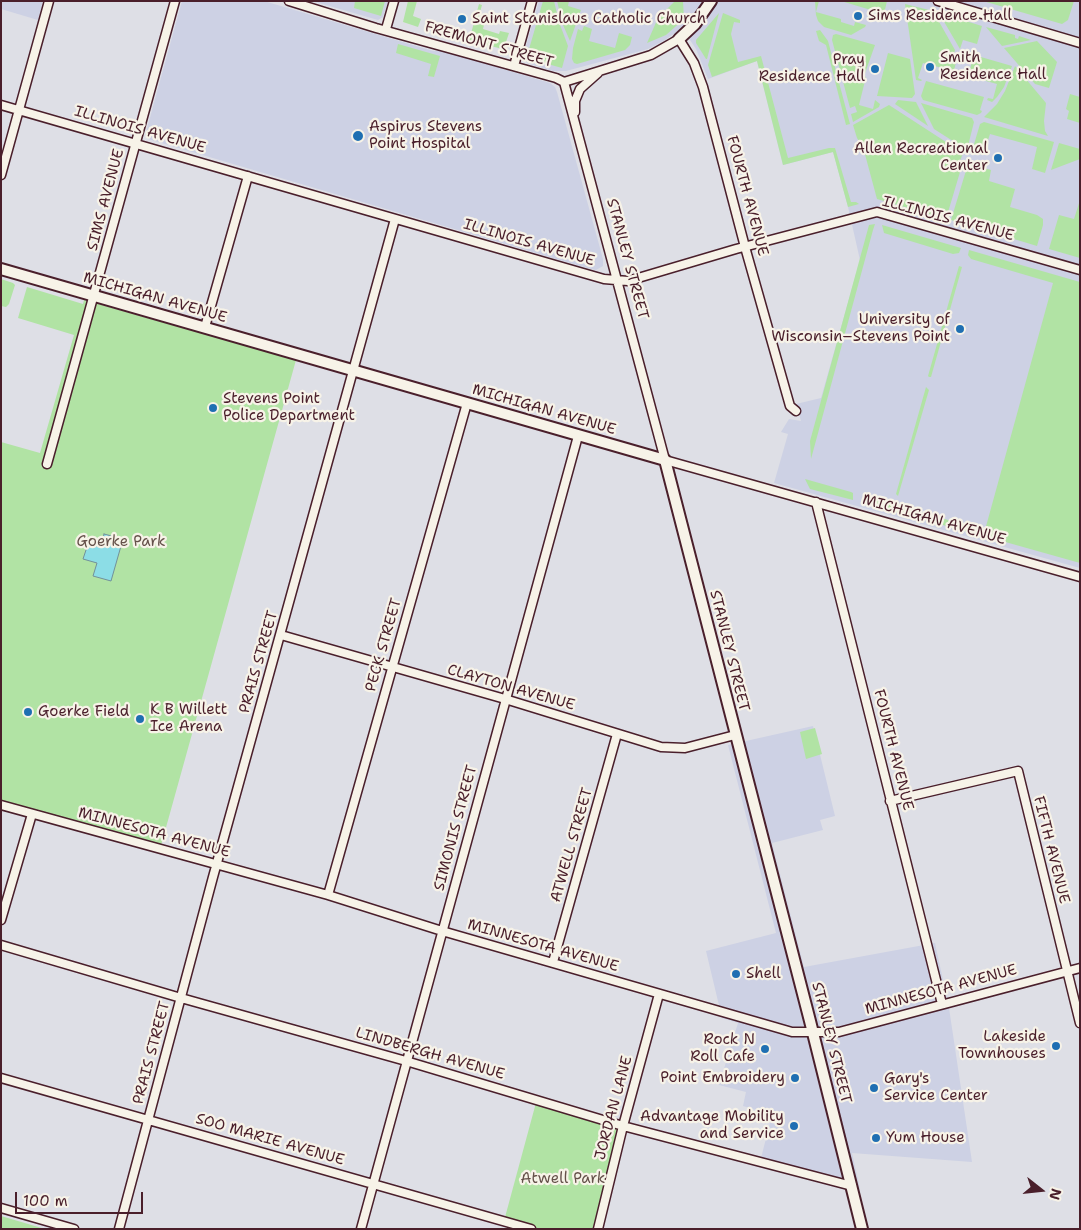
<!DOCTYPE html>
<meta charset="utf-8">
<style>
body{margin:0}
#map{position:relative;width:1081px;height:1230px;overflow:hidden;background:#dedfe6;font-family:"Shantell Sans",sans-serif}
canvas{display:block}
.frame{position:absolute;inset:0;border:2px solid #4a1f2b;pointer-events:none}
.north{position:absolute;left:1016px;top:1165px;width:50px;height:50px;-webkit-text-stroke:4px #f7f3e8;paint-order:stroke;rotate:106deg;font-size:14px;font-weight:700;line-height:20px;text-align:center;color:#4a1f2b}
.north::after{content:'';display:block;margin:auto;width:18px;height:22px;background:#4a1f2b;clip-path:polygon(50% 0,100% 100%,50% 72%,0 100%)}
.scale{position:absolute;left:15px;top:1192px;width:128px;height:22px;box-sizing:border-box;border:2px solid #4a1f2b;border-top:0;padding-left:6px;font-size:15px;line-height:18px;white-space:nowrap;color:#4a1f2b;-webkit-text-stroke:4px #f7f3e8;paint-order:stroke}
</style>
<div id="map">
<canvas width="1081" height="1230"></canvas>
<div class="frame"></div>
<div class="north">N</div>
<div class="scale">100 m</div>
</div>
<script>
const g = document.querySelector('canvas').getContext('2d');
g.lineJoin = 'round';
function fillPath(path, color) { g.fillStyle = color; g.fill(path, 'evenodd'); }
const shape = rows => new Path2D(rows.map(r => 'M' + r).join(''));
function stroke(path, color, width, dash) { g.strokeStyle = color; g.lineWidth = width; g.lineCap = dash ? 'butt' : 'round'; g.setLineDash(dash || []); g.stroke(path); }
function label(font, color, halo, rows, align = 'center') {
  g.font = font + ' "Shantell Sans",sans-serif'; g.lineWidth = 4.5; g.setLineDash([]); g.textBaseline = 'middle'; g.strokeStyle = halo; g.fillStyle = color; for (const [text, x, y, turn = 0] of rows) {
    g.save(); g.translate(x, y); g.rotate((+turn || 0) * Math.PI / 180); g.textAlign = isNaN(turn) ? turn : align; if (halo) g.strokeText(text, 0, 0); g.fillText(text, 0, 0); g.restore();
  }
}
fillPath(shape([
 [1,1,43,1,38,20,1,9],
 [182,1,264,1,433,51,443,51,550,83,555,87,557,92,603,259,603,266,596,270,587,268,148,139,145,135,146,132],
 [312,1,388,1,383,17,378,20],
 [539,1,1080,1,1080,568,774,483,788,434,781,432,789,419,801,421,796,404,821,398,860,260,848,207,833,152,783,165,757,61,708,79,696,49,682,28,665,40,648,49,566,71,553,71,527,63,523,56],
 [813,726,835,816,820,820,823,830,772,843,804,967,935,943,949,1008,972,1162,852,1153,860,1189,760,1162,772,1115,743,1106,746,1092,719,1085,738,1023,722,1018,706,951,776,933,728,745]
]), '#cdd1e4');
fillPath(shape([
 [355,1,385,1,381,16,354,8],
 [408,1,417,1,413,16,421,19,418,27,403,22],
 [543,1,554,1,559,22,568,46,562,68,530,59,527,56],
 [557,1,569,1,568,6,581,10,570,41,563,25],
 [675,1,683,1,684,19,666,35,647,43,658,18],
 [815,1,819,1,816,12,841,19,841,22,854,26,855,22,866,25,865,27,851,35,824,27,818,21,816,15],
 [841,1,887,1,884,14],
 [983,1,1074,1,1068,20,1062,24],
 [479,4,482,5,477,23,484,25,483,29,499,34,500,31,509,33,505,45,503,49,469,41],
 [905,4,933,11,955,50,953,57,956,62,954,71,923,63,918,78,922,80,921,81,916,80],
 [719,13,707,59,706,59,696,43,696,40],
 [723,13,740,20,740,23,734,22,731,34,738,62,761,56,788,158,829,148,835,148,851,202,856,202,859,204,848,207,833,152,783,165,757,61,712,77,708,65],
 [939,13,982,26,977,44,963,40,960,49],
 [584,26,592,29,589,41,615,48,619,33,632,37,630,45,625,50,577,64,574,63,572,59,573,48,578,29,582,31],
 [986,27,1015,35,1015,38,1018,39,1019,36,1031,40,1002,46],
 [820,30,828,41,850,124,846,125,826,45,819,41,816,31],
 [836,34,875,45,864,76,866,77,859,105,873,109,875,100,880,104,879,107,853,122,851,114,857,112,855,106,850,108,832,40,833,35],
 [1037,41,1057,62,1049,88,1035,84,1004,48],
 [398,44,440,56,434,77,428,76,431,64,396,53],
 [888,53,910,59,915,94,912,98,877,96],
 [974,55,1012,66,1004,87,997,97,992,102,987,100,988,98,993,99,997,84,968,76],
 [1015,66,1046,103,1044,121,1045,131,1048,136,984,117,997,104,1005,91],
 [926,81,984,97,980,110,982,111,981,113,977,115,923,100,921,96],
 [1070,94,1080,97,1080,123,1067,119,1069,111,1066,109],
 [898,100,916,102,928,126,895,104],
 [921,103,972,118,974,122,967,150,934,129],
 [889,105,963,153,960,161,963,162,946,219,877,199,863,147,857,138,853,125],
 [984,122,1054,142,1045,173,1032,169,1037,147,990,134,983,155,972,151,980,124],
 [1059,143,1080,149,1080,159,1051,170],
 [968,164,991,170,989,181,1015,189,1010,207,1037,215,1043,219,1043,225,1037,246,951,220],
 [1080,200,1080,258,1049,249,1059,215,1074,219],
 [875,224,873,230,811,459,810,441,869,225],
 [882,225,961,248,959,253,953,254,884,233],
 [969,250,1080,282,1080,563,984,536,982,533,983,530,985,530,1053,283,971,259,968,255],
 [959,266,962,267,931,377,929,377,928,376],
 [1,279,13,283,15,285,9,304,6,307,1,306],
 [27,287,83,304,84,300,296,360,160,849,1,805,1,442,40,453,74,335,18,318],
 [926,387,929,390,898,496,896,494],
 [805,479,851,492,853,493,853,500,810,489],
 [864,497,867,497,922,512,924,516,924,520,861,502],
 [938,517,978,529,979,535,932,522,934,518],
 [815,728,822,754,806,759,800,732],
 [537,1099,623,1126,598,1229,531,1229,504,1221],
 [1,1216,45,1229,1,1229]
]), '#b1e3a4');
const water = shape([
 [104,534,123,539,111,581,93,576,97,563,83,559,88,544,101,547,104,534]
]);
fillPath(water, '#8cdde6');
stroke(water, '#72919b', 1);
const minor = shape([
 [289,1,376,28,556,78,564,82,651,55,679,39,694,63,703,87,745,247,790,406,796,411],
 [938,1,1080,43],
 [386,29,394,1],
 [514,66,532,1],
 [564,82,665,460,1080,577],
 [1,105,604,279,628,281,736,249,877,212,1080,270],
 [575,112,575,101,580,89,598,73],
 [1,175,49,1],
 [205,327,248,176],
 [47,464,175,1],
 [816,502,942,1004],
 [281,635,505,699,661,747,685,748,735,735],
 [890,801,1018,771,1080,1023],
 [1,805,328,895,442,931,792,1032,839,1032,1080,968],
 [328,895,467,403],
 [1,920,32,814],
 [1,945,181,998,406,1061,623,1126,852,1186],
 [553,962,617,734],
 [1,1078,531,1229],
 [1,1208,74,1229],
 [119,1229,213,877,395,219],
 [361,1229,578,436],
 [598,1229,623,1126,659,994]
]);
const tertiary = shape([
 [679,39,695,24,711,1],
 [1,269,665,460,810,1021,862,1229]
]);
stroke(minor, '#4a1f2b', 11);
stroke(tertiary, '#4a1f2b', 14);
stroke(minor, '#f7f3e8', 8);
stroke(tertiary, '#f7f3e8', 10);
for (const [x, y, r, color] of [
 [858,16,5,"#1f6fb2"],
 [462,19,5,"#1f6fb2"],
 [930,67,5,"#1f6fb2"],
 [875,69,5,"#1f6fb2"],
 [358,136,6,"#1f6fb2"],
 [998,158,5,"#1f6fb2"],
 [960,329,5,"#1f6fb2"],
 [213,408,5,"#1f6fb2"],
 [28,712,5,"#1f6fb2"],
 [140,719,5,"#1f6fb2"],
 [736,974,5,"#1f6fb2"],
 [1056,1046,5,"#1f6fb2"],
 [765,1049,5,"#1f6fb2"],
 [795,1078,5,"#1f6fb2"],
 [874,1088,5,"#1f6fb2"],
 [794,1126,5,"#1f6fb2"],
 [876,1138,5,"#1f6fb2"]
]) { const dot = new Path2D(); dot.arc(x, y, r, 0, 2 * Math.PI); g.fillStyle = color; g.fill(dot); stroke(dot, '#f7f3e8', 2); }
label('15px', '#4a1f2b', '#f7f3e8', [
 ["Sims Residence Hall",868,16],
 ["Saint Stanislaus Catholic Church",472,19],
 ["Smith",940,58],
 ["Residence Hall",940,75],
 ["Pray",865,60,"right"],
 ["Residence Hall",865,77,"right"],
 ["Aspirus Stevens",369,127],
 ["Point Hospital",369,144],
 ["Allen Recreational",988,149,"right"],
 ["Center",988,166,"right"],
 ["University of",950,320,"right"],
 ["Wisconsin–Stevens Point",950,337,"right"],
 ["Stevens Point",223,399],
 ["Police Department",223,416],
 ["K B Willett",150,710],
 ["Ice Arena",150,727],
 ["Goerke Field",38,712],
 ["Shell",746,974],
 ["Lakeside",1046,1037,"right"],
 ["Townhouses",1046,1054,"right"],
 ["Rock N",755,1040,"right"],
 ["Roll Cafe",755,1057,"right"],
 ["Point Embroidery",785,1078,"right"],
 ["Gary's",884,1079],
 ["Service Center",884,1096],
 ["Advantage Mobility",784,1117,"right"],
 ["and Service",784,1134,"right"],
 ["Yum House",886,1138]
], 'left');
label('15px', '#4a1f2b', '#f7f3e8', [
 ["FREMONT STREET",489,45,16],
 ["ILLINOIS AVENUE",140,130,16],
 ["FOURTH AVENUE",747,196,75],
 ["SIMS AVENUE",106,200,-75],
 ["ILLINOIS AVENUE",948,219,15],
 ["ILLINOIS AVENUE",529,243,16],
 ["STANLEY STREET",627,259,75],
 ["MICHIGAN AVENUE",155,298,16],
 ["MICHIGAN AVENUE",544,410,16],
 ["MICHIGAN AVENUE",934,520,16],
 ["PECK STREET",384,645,-74],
 ["STANLEY STREET",729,651,76],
 ["PRAIS STREET",259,662,-74],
 ["CLAYTON AVENUE",511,688,16],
 ["FOURTH AVENUE",893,750,76],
 ["SIMONIS STREET",456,828,-75],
 ["MINNESOTA AVENUE",154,833,15],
 ["ATWELL STREET",572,845,-74],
 ["FIFTH AVENUE",1051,850,76],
 ["MINNESOTA AVENUE",543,946,16],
 ["MINNESOTA AVENUE",941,990,-15],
 ["STANLEY STREET",831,1043,76],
 ["PRAIS STREET",152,1053,-75],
 ["LINDBERGH AVENUE",430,1054,16],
 ["JORDAN LANE",614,1108,-75],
 ["SOO MARIE AVENUE",270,1140,16]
]);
label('15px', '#645049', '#f7f3e8', [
 ["Goerke Park",121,542],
 ["Atwell Park",563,1179]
]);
</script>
